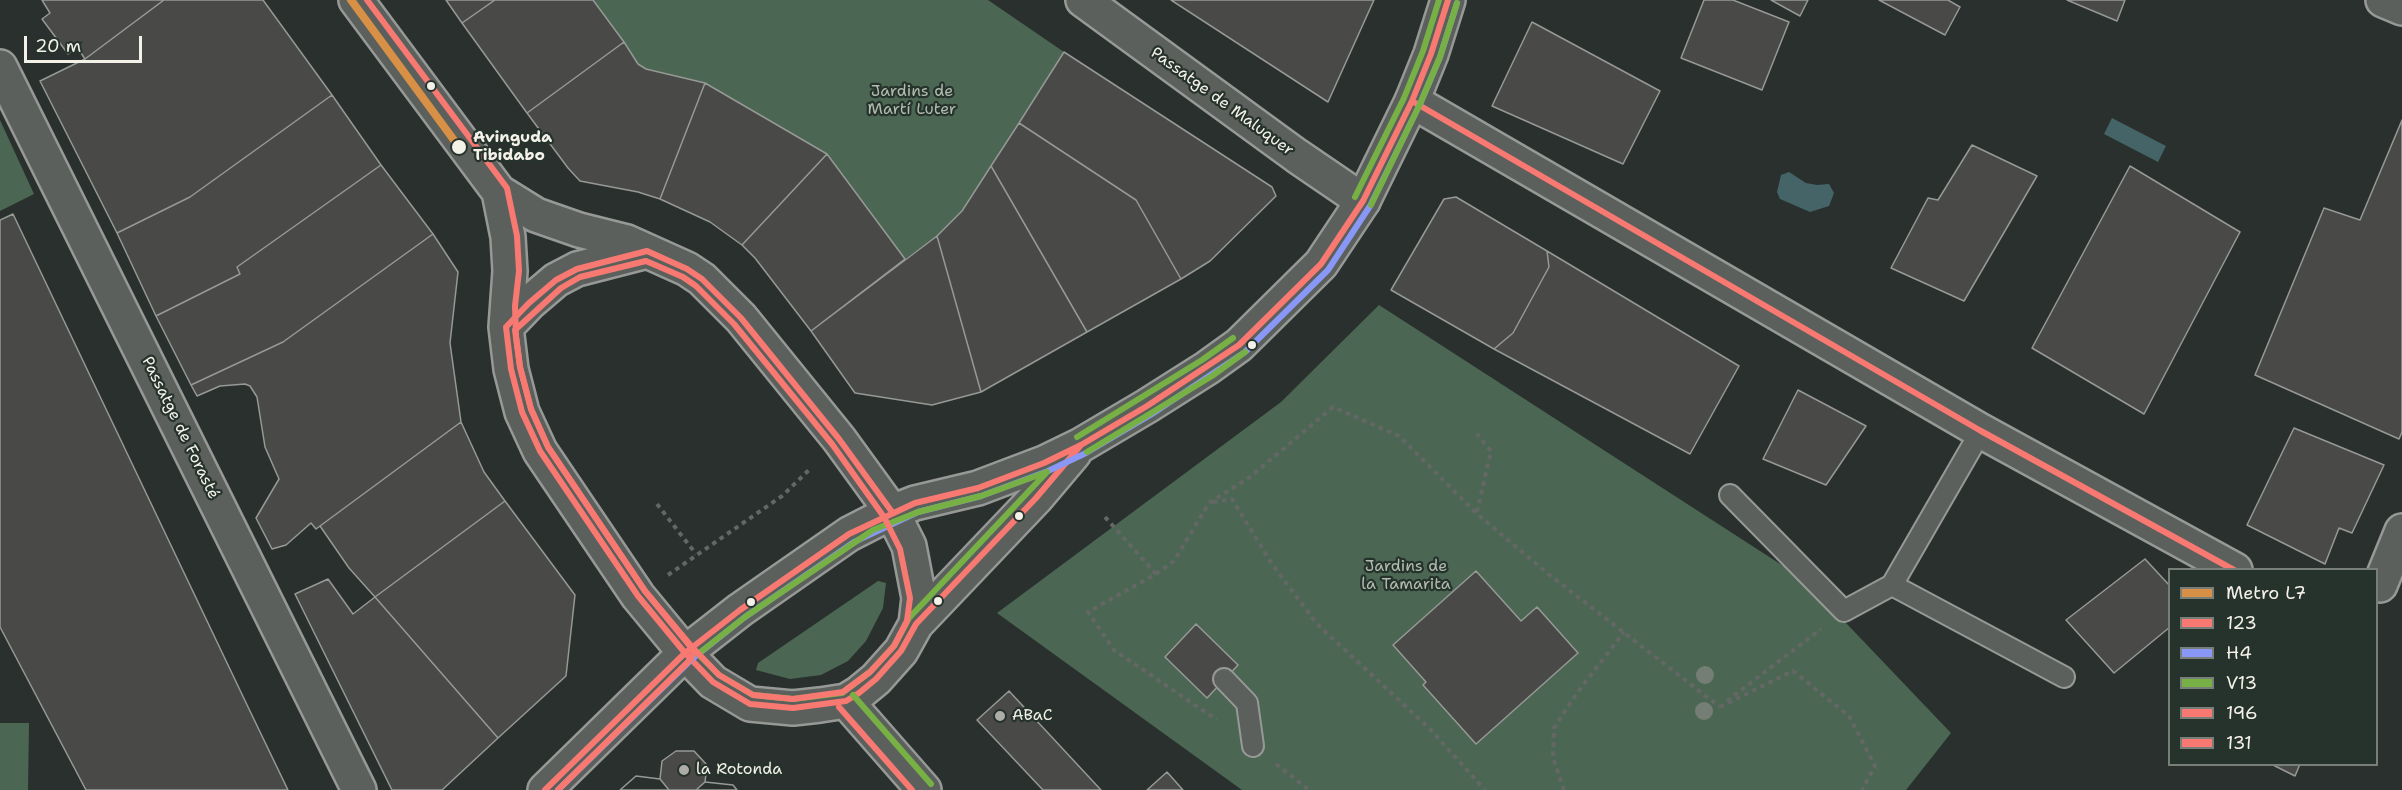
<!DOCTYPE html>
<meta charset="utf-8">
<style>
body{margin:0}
#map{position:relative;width:2402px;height:790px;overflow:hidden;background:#29302d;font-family:"Shantell Sans",sans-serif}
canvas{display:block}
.legend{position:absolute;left:2168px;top:568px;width:210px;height:198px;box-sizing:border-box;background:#26332d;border:2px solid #787f78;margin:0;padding:8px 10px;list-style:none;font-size:18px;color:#f4f1e8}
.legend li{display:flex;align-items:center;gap:12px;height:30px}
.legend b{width:30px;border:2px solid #787f78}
.scale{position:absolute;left:24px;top:36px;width:118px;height:27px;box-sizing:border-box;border:3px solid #f4f1e8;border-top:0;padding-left:8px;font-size:18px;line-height:21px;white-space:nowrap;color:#f4f1e8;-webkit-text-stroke:4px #26332d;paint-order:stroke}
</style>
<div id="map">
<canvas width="2402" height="790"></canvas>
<ul class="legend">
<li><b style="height:8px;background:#d89046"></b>Metro L7</li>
<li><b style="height:8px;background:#f87972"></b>123</li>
<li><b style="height:8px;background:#8998f6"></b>H4</li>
<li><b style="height:8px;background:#77b045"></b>V13</li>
<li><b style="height:8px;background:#f87972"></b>196</li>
<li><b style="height:8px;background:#f87972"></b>131</li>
</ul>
<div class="scale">20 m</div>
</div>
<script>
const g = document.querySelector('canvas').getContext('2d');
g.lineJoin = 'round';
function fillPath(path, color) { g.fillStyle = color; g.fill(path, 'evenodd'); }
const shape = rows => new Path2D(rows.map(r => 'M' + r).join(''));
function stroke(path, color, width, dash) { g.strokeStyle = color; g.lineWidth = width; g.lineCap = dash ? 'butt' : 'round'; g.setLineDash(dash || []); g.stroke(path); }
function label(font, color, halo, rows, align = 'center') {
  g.font = font + ' "Shantell Sans",sans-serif'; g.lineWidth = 4.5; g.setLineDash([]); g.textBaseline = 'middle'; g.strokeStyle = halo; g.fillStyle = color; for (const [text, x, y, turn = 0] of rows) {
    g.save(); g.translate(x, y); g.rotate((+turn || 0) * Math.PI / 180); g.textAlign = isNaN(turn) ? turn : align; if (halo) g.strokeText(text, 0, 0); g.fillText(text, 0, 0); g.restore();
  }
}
fillPath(shape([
 [593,0,988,0,1064,52,962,211,937,236,905,259,827,154,705,83,646,69,638,64],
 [0,120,34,194,0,211],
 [1379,305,1805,580,1951,733,1906,790,1242,790,997,613,1281,402],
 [878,581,886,583,883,608,866,641,848,661,821,675,790,679,756,670,758,663],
 [0,723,29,723,28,790,0,790]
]), '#4b6753');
fillPath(shape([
 [2112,118,2166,146,2158,162,2104,134],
 [1789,172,1806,183,1817,185,1829,184,1834,193,1829,206,1810,212,1780,199,1777,192,1781,175]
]), '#446467');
const building = shape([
 [42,0,164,0,85,59,77,47,68,54,42,19,50,13,42,0],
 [164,0,263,0,332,95,190,197,117,233,40,81,85,59,164,0],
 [446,0,495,0,462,23,446,0],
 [495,0,593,0,624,42,527,113,462,23,495,0],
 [1171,0,1374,0,1328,102,1171,0],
 [1704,0,1733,0,1789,22,1762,90,1681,58,1704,0],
 [1771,0,1808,0,1800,16,1771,0],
 [1879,0,1948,0,1960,7,1945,35,1879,0],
 [2067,0,2125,0,2117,21,2067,0],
 [1532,22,1660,91,1623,164,1492,106,1532,22],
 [624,42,638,64,646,69,705,83,660,199,638,192,580,181,568,168,527,113,624,42],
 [1064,52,1272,187,1276,196,1210,261,1181,279,1136,200,1019,123,1064,52],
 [705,83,827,154,742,245,710,222,660,199,705,83],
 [332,95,381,165,237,267,240,274,156,316,117,233,190,197,332,95],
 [2402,120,2402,432,2399,439,2255,375,2324,208,2360,220,2402,120],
 [1019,123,1136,200,1181,279,1087,332,991,166,1019,123],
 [1972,145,2037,176,1964,301,1891,268,1928,198,1938,200,1972,145],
 [827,154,905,259,811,331,755,258,742,245,827,154],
 [381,165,433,234,283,342,191,385,156,316,240,274,237,267,381,165],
 [991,166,1087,332,981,392,937,236,962,211,991,166],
 [2130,166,2240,232,2144,414,2032,348,2130,166],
 [1456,197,1547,251,1549,267,1513,333,1494,349,1391,290,1444,199,1456,197],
 [13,214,249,709,288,790,86,790,0,627,0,220,13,214],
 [433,234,458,272,450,343,461,422,320,526,316,529,311,523,286,545,272,549,256,518,279,479,265,447,257,397,250,386,245,384,220,386,197,396,191,385,283,342,433,234],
 [937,236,981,392,932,405,855,393,811,331,937,236],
 [1547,251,1739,366,1690,454,1494,349,1513,333,1549,267,1547,251],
 [1798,390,1866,426,1826,485,1763,459,1798,390],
 [461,422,484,472,505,501,375,597,349,568,320,526,461,422],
 [2294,428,2384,465,2352,533,2339,528,2325,564,2247,525,2294,428],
 [505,501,575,595,566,676,498,738,375,597,505,501],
 [2145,559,2170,586,2170,627,2114,673,2066,620,2145,559],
 [1476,571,1521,621,1537,607,1578,653,1476,744,1423,685,1426,682,1393,645,1476,571],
 [328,579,353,614,375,597,498,738,442,790,392,790,295,594,328,579],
 [1196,624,1238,665,1207,698,1165,657,1196,624],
 [1009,691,1101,790,1043,790,977,720,1009,691],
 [676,751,694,751,707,765,705,782,733,785,737,790,620,790,636,776,660,779,662,761,676,751],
 [2271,764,2300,764,2295,776,2271,764],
 [1167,772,1183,790,1147,790,1167,772],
 [636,776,660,779,669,790,620,790,636,776],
 [705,782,733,785,737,790,696,790,705,782]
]);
fillPath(building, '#494a47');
stroke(building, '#969996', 1.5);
const lane = shape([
 [1730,495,1844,611,1892,585,2064,677],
 [1892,585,1981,431],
 [1224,679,1247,703,1253,746]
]);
const street = shape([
 [1083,0,1297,156,1363,201],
 [2383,0,2402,8],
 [0,67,359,790],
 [1412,101,1981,431,2235,570],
 [2380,585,2402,531]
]);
const secondary = shape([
 [356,0,499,192,536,215,579,230,627,242,687,269,702,279,741,318,839,439,892,512,909,546,919,598,916,624],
 [499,192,508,237,510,271,506,327,511,369,522,412,540,451,638,596,685,653,713,682,750,704,793,708,820,705,846,701,859,693,876,679,901,651,916,624,1036,498,1074,453],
 [506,327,529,303,556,280,577,269,647,251],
 [846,701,924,790],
 [545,790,685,653,740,610,849,534,892,512,915,503,978,488,1044,463,1081,445,1147,406,1207,368,1239,345,1321,264,1363,201,1412,101,1431,54,1448,0]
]);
stroke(lane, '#969996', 24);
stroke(street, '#969996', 38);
stroke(secondary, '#969996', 38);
stroke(shape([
 [1213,502,1232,499,1272,564,1317,624,1429,728,1485,790],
 [657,504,696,554],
 [1477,512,1491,451,1477,434],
 [1105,517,1156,574,1088,612,1114,650,1217,720],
 [1156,574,1174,561,1209,503,1250,477,1333,407,1399,436,1476,513,1547,573,1720,707],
 [668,575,782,496,811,468],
 [1727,701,1821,629],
 [1720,707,1793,671,1849,716,1875,766,1862,790],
 [1276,764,1309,790],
 [1564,790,1553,758,1554,728,1577,693,1624,632]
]), '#646764', 4, [4.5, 4.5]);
stroke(lane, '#5c605c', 20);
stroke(street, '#5c605c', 33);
stroke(secondary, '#5c605c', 33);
stroke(shape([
 [1412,101,1981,431,2234,570],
 [892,512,839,439,741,318,702,279,687,269,647,251,577,269,556,280,529,303,506,327,511,369,522,412,540,451,638,596,685,653,713,682,750,704,793,708,846,701,859,693,876,679,901,651,916,624,1036,498,1081,445],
 [545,790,685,653,740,610,849,534,915,503,978,488,1044,463,1081,445,1147,406,1239,345,1321,264,1363,201,1412,101,1431,54,1448,0]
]), '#f87972', 6);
stroke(shape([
 [558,790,691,660,745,617,854,542,918,512,981,496,1048,471,1086,453,1152,414,1245,352,1328,270,1370,206,1420,104,1440,57,1457,3]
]), '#8998f6', 6);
stroke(shape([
 [1355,197,1404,98,1423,51,1439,0],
 [1371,205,1420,104,1440,57,1457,3],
 [1077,437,1202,360,1233,338],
 [1087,452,1212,376,1245,352],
 [1047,472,909,618,894,646,870,672,842,693,793,699,753,695,719,675,698,654,745,617,873,530,918,512,981,496,1047,472],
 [853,695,931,784]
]), '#77b045', 6);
stroke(shape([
 [646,261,683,277,696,286,734,324,832,444,884,517,900,549,910,598,907,621,894,646,870,672,843,692,793,699,753,695,719,675,692,647,645,591,548,447,531,409,520,367,515,330,561,288,580,277,646,261],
 [839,707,912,790]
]), '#f87972', 6);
stroke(shape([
 [367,0,507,188,517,236,519,271,515,306,516,336,520,367,531,409,548,447,645,591,694,651,691,659,558,790]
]), '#f87972', 6);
stroke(shape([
 [351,0,459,147]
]), '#d89046', 8);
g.fillStyle = '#747e74';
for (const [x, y] of [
 [1705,675],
 [1704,711]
]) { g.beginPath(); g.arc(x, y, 9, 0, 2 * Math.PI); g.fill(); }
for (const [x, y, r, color] of [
 [431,86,5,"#f4f1e8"],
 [459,147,8,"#f4f1e8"],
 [1252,345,5,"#f4f1e8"],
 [1019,516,5,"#f4f1e8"],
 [938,601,5,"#f4f1e8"],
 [751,602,5,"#f4f1e8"],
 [1000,716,6,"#adada7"],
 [684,770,6,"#adada7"]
]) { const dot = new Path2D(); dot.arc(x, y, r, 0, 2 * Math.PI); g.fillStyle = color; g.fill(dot); stroke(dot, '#26332d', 2); }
label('16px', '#b2bdaf', '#26332d', [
 ["Jardins de",912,92],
 ["Martí Luter",912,110],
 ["Jardins de",1406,567],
 ["la Tamarita",1406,585]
]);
label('16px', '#f4f1e8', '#26332d', [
 ["Passatge de Maluquer",1222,102,36],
 ["Passatge de Forasté",180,428,64]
]);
label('bold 16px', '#f4f1e8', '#26332d', [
 ["Avinguda",473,138],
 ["Tibidabo",473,156]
], 'left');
label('16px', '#f4f1e8', '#26332d', [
 ["ABaC",1012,716],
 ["la Rotonda",696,770]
], 'left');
</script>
